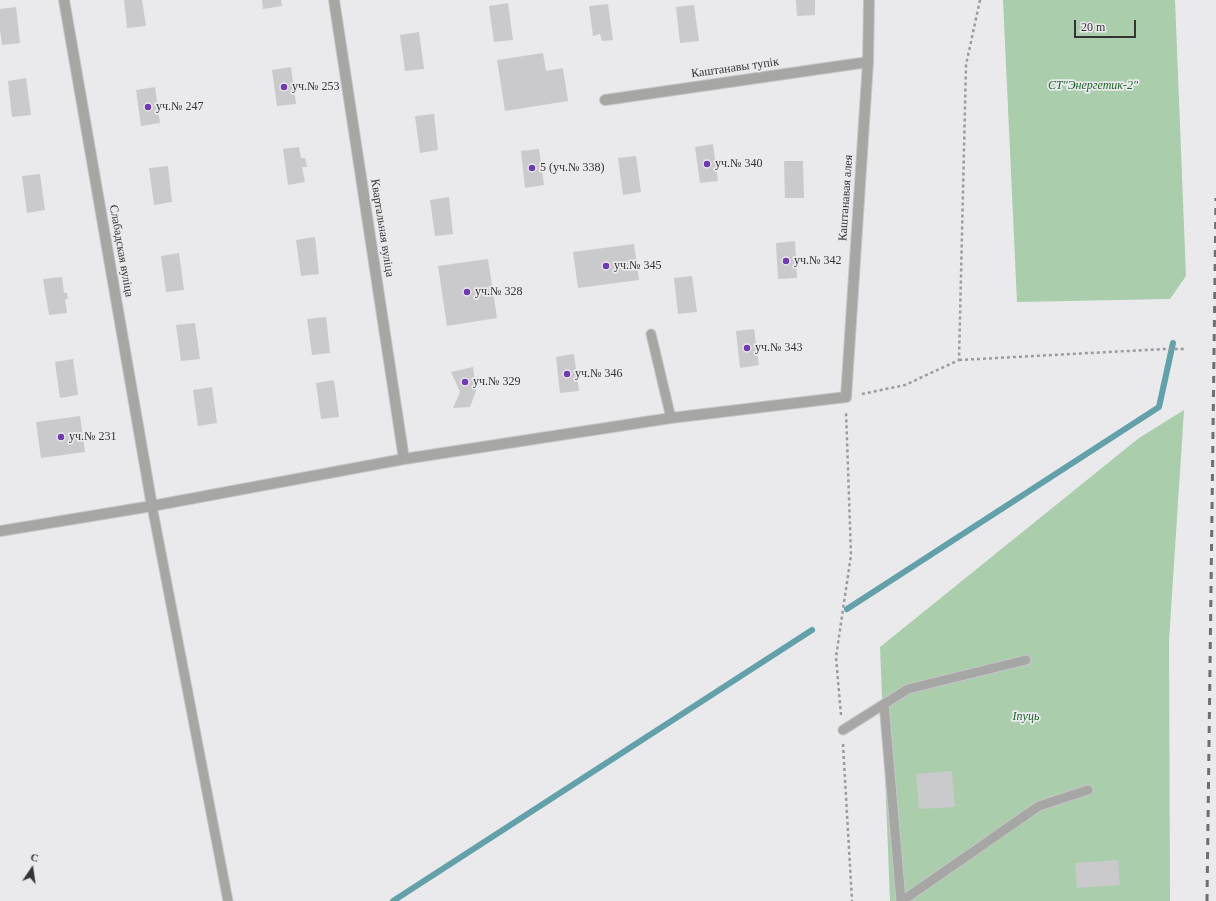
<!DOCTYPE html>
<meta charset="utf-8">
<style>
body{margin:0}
#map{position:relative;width:1216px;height:901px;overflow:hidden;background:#eaeaed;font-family:"Times New Roman",serif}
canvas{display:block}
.north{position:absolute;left:12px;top:849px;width:40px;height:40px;-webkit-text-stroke:3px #eaeaed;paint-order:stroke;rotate:13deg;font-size:11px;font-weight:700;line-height:16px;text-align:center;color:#343435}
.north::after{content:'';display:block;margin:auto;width:14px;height:18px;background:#343435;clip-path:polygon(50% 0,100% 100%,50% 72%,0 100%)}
.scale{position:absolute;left:1074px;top:20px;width:62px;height:18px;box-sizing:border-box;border:2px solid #343435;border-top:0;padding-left:5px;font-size:12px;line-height:14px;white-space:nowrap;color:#343435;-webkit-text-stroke:3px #eaeaed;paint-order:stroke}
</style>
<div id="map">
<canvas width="1216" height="901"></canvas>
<div class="north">С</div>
<div class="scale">20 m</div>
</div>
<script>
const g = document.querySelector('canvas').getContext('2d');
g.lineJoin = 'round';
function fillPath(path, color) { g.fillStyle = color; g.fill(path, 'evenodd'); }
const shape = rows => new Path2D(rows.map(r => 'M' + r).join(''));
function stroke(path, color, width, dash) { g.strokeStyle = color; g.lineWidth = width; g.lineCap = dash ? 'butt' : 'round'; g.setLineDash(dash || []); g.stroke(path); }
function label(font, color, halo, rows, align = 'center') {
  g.font = font + ' "Times New Roman",serif'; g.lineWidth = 3.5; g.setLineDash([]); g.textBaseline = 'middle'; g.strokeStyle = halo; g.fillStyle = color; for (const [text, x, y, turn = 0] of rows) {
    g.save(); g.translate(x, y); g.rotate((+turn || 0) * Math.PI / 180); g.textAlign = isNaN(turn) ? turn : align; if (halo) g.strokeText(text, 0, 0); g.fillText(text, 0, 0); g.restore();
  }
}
fillPath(shape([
 [1003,0,1175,0,1186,276,1170,299,1017,302],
 [1184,410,1169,641,1170,901,890,901,880,647,1139,438]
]), '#aacdac');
stroke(shape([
 [847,609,1159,407,1173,343],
 [393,901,812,630]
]), '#62a0aa', 6);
fillPath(shape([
 [124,0,142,0,146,26,127,28],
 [262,0,281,0,282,6,263,9],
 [796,0,815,0,815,15,797,16],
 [508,3,513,40,494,42,489,6],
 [608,4,613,40,602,41,600,34,593,36,589,6],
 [694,5,699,41,680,43,676,7],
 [16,7,20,43,2,45,0,30,0,9],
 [419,32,424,69,405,71,400,35],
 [543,53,546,71,563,68,568,101,505,111,497,60],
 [291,67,296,104,277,106,272,70],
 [26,78,31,115,12,117,8,81],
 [155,87,160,123,141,126,136,90],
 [434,114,438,150,420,153,415,116],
 [713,144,718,181,700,183,695,147],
 [299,147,301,158,305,158,307,167,302,167,305,182,288,185,283,149],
 [539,149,544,185,525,188,521,151],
 [636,156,641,192,623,195,618,158],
 [784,161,803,161,804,198,785,198],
 [168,166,172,202,154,205,149,168],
 [40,174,45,210,27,213,22,176],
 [449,197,453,234,435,236,430,200],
 [315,237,319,274,301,276,296,240],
 [795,241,797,278,778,279,776,243],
 [634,244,639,280,578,288,573,252],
 [179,253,184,290,166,292,161,256],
 [488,259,497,318,447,326,438,266],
 [692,276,697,312,678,314,674,278],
 [62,277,64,293,67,293,68,299,65,299,67,313,49,315,43,279],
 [326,317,330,353,312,355,307,319],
 [195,323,200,359,181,361,176,325],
 [754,329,759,365,740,368,736,331],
 [574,354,579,391,560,393,556,357],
 [73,359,78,395,60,398,55,362],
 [473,367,476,391,470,407,453,408,460,392,451,372],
 [334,380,339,417,321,419,316,383],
 [212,387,217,423,198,426,193,390],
 [80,416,85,452,41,458,36,422],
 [952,771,955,807,919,809,916,774],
 [1118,860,1120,885,1077,888,1075,863]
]), '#cac9cc');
const lane = shape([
 [651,334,671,418],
 [152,506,228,901],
 [884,704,901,901],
 [843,730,908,689,1026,660],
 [902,901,1039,806,1088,790]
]);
const street = shape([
 [64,0,152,506],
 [334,0,404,459],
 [605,100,868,62],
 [0,531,152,506,404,459,671,418,846,397,868,62,869,0]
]);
stroke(lane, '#c6c6c8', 11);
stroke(street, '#c6c6c8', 12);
stroke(shape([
 [959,360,1165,349,1186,349],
 [862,394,905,385,959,360,966,65,980,0],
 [841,715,836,657,851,555,846,411],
 [843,744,852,901]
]), '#9b9b9d', 2.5, [3, 3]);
stroke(lane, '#a6a6a5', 9);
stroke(street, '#a6a6a5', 10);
stroke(shape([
 [1207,901,1216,198]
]), '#6f6f71', 3, [7, 7]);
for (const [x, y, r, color] of [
 [284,87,4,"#713ab0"],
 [148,107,4,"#713ab0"],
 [707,164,4,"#713ab0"],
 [532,168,4,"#713ab0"],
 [786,261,4,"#713ab0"],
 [606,266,4,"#713ab0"],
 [467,292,4,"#713ab0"],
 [747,348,4,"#713ab0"],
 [567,374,4,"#713ab0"],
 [465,382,4,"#713ab0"],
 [61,437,4,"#713ab0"]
]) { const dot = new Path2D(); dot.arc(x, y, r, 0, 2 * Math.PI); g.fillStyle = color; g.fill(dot); stroke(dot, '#eaeaed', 1.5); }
label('12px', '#343435', '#eaeaed', [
 ["Каштанавы тупік",735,68,-8],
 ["Каштанавая алея",846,198,-86],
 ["Квартальная вуліца",382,228,81],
 ["Слабадская вуліца",121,251,80]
]);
label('italic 12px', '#1e662a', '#eaeaed', [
 ["СТ\"Энергетик-2\"",1093,86],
 ["Іпуць",1026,717]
]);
label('12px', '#343435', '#eaeaed', [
 ["уч.№ 253",292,87],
 ["уч.№ 247",156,107],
 ["уч.№ 340",715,164],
 ["5 (уч.№ 338)",540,168],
 ["уч.№ 342",794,261],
 ["уч.№ 345",614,266],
 ["уч.№ 328",475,292],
 ["уч.№ 343",755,348],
 ["уч.№ 346",575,374],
 ["уч.№ 329",473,382],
 ["уч.№ 231",69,437]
], 'left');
</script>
